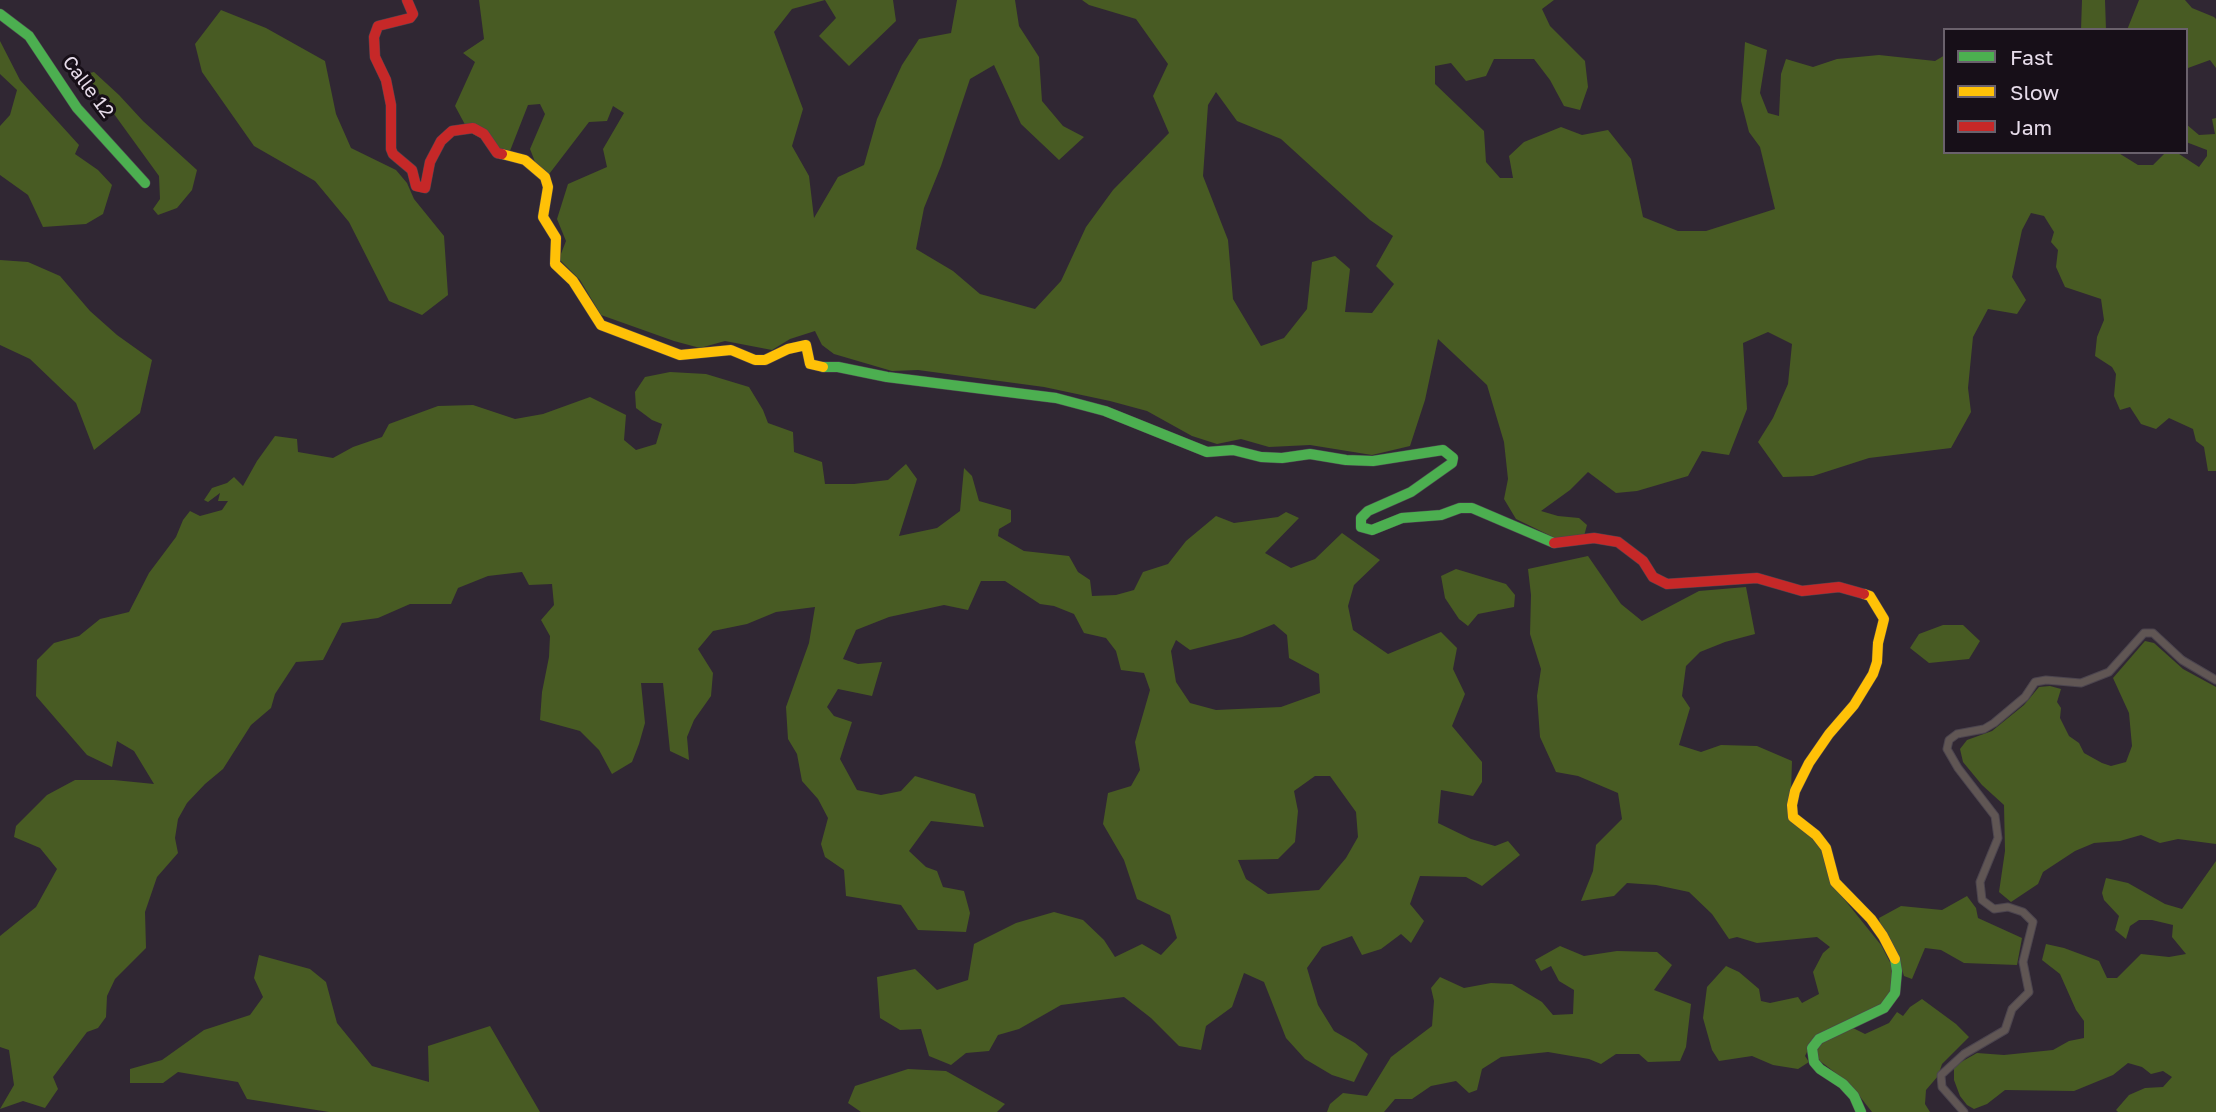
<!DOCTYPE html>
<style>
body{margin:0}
#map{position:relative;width:2216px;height:1112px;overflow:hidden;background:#302733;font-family:"Golos Text",sans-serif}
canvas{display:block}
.legend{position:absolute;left:1943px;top:28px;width:245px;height:126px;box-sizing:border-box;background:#170f18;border:2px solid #6a616c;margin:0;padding:9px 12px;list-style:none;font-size:21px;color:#e7dcea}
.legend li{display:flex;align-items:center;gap:14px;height:35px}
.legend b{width:35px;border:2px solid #6a616c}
</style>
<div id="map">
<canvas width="2216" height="1112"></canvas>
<ul class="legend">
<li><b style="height:9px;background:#4caf50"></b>Fast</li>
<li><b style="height:9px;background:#ffc107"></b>Slow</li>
<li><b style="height:9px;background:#c62828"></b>Jam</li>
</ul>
</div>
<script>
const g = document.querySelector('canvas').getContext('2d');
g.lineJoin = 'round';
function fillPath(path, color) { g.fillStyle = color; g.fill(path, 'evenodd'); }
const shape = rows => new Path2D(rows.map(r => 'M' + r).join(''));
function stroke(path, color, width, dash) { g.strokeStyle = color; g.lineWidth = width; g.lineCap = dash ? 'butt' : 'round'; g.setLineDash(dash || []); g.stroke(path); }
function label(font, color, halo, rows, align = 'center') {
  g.font = font + ' "Golos Text",sans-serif'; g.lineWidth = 6; g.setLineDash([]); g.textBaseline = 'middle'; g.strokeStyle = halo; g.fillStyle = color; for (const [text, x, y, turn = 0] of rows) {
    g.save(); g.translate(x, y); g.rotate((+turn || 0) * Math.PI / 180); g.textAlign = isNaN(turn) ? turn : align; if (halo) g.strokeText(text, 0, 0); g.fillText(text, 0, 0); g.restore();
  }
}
fillPath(shape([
 [479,0,893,0,896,21,849,66,819,36,836,18,825,0,792,9,774,32,803,109,792,146,809,176,814,218,838,177,864,165,877,119,902,65,919,39,951,33,957,0,1015,0,1019,26,1039,57,1042,101,1063,126,1084,137,1059,160,1021,124,994,65,970,79,941,166,924,208,916,249,953,271,980,294,1035,309,1061,281,1086,227,1113,190,1169,133,1153,96,1168,64,1136,19,1089,5,1082,0,1554,0,1542,9,1550,26,1585,61,1588,87,1580,110,1564,106,1550,80,1534,59,1494,59,1486,76,1466,81,1451,63,1435,66,1435,84,1484,131,1486,162,1500,178,1513,178,1509,156,1524,142,1561,127,1582,135,1608,130,1631,159,1643,217,1678,231,1706,231,1775,209,1760,147,1749,132,1741,101,1745,42,1767,50,1760,93,1768,113,1779,116,1781,74,1786,59,1813,67,1837,59,1879,55,1935,61,1945,55,1945,152,2117,152,2138,165,2153,165,2166,152,2176,152,2199,167,2207,156,2207,150,2186,142,2186,124,2199,135,2215,134,2212,119,2216,118,2216,471,2208,471,2204,447,2196,441,2193,429,2169,418,2156,429,2141,424,2130,407,2120,410,2114,396,2116,374,2112,367,2095,356,2097,337,2104,320,2101,299,2065,287,2056,267,2058,250,2051,242,2054,232,2044,216,2031,213,2022,230,2012,277,2026,300,2017,314,1988,309,1973,337,1968,388,1971,412,1951,448,1869,458,1813,476,1783,477,1758,442,1773,418,1788,384,1792,344,1768,332,1743,343,1747,409,1729,455,1702,451,1688,476,1637,491,1616,493,1588,472,1570,490,1541,511,1558,516,1579,518,1587,525,1584,536,1557,539,1516,519,1504,499,1508,479,1504,442,1487,385,1438,339,1425,400,1410,446,1372,455,1310,445,1269,447,1241,439,1217,444,1192,436,1147,411,1110,401,1044,387,918,370,892,371,834,354,822,345,815,331,790,339,772,350,725,341,700,348,674,341,601,315,580,280,559,259,566,241,557,219,568,184,607,167,603,149,624,113,613,106,607,121,589,122,543,182,530,149,545,114,540,104,528,105,508,156,497,159,482,139,469,132,455,106,475,62,463,53,484,39],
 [1216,92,1237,121,1281,139,1370,220,1393,236,1376,266,1394,284,1372,313,1345,312,1350,269,1335,256,1312,262,1307,309,1284,338,1261,346,1233,299,1228,240,1203,176,1208,105],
 [2082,0,2105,0,2106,30,2081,30],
 [2139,0,2185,0,2192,8,2214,17,2216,19,2216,68,2210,60,2188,68,2186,72,2186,30,2127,30],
 [221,10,266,28,325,61,336,114,351,148,396,170,407,183,414,199,444,236,448,295,422,315,389,301,349,222,315,181,254,146,202,72,195,44],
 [0,41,20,80,79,145,75,154,98,170,112,185,103,214,86,224,43,227,28,195,0,175,0,126,10,115,17,90,0,74],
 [94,72,119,95,143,121,197,170,192,190,177,208,158,215,153,209,160,199,159,176,85,74],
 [0,260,28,262,60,276,90,311,117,335,152,360,140,413,94,450,76,403,30,359,0,345],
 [670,372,706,374,749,387,763,410,768,423,793,432,794,452,822,462,825,484,854,484,888,480,906,464,917,479,899,536,937,528,960,511,964,468,972,476,979,501,1011,510,1011,522,999,529,998,536,1024,551,1069,556,1078,572,1090,580,1092,596,1116,595,1134,590,1143,572,1168,564,1186,541,1216,516,1234,523,1278,517,1286,512,1299,518,1265,553,1291,568,1315,559,1342,533,1380,560,1354,585,1348,606,1353,630,1388,654,1441,632,1457,648,1453,669,1465,694,1452,726,1482,762,1482,782,1473,796,1441,790,1438,823,1471,839,1495,846,1508,841,1520,855,1482,886,1466,877,1420,876,1410,904,1424,921,1411,943,1401,934,1381,949,1362,955,1352,936,1322,947,1307,968,1318,1005,1334,1031,1355,1043,1368,1054,1354,1082,1332,1075,1305,1059,1286,1038,1264,982,1244,973,1232,1007,1206,1026,1201,1050,1179,1046,1151,1018,1124,997,1061,1005,1019,1029,998,1035,989,1051,966,1053,951,1065,929,1056,921,1029,900,1030,880,1018,877,977,915,969,937,990,968,980,974,944,1016,923,1054,912,1083,920,1104,940,1115,957,1142,944,1161,955,1177,938,1170,915,1137,899,1124,860,1103,824,1108,793,1131,786,1140,770,1135,742,1150,690,1144,673,1121,670,1116,651,1106,638,1084,633,1074,614,1054,606,1040,604,1005,581,981,581,968,610,944,605,889,617,856,630,843,659,858,664,882,662,872,696,838,689,827,707,834,716,852,722,840,759,857,790,881,795,901,791,915,776,975,794,984,827,931,821,909,851,926,867,937,871,943,887,964,891,970,913,966,932,918,930,901,905,846,896,844,870,825,857,821,844,828,818,818,799,802,781,797,754,788,739,786,707,809,643,815,607,776,612,747,624,713,631,698,649,713,673,711,696,694,720,687,737,689,760,670,751,663,683,641,683,645,723,639,744,632,762,612,774,599,750,580,731,540,720,542,692,549,657,550,636,541,620,554,605,552,584,529,585,522,572,488,576,458,588,451,604,410,604,378,618,342,623,323,660,296,662,275,694,271,708,251,725,223,769,205,784,187,803,178,819,175,838,178,853,157,877,145,912,146,948,115,979,107,996,106,1017,98,1028,87,1032,53,1077,58,1089,45,1108,23,1101,0,1109,14,1085,9,1050,0,1047,0,936,36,907,57,869,40,848,14,837,16,826,47,795,75,780,114,780,154,784,134,751,117,741,112,767,87,755,36,696,37,660,54,643,79,636,100,619,129,612,149,573,176,537,183,520,190,511,200,516,222,510,228,501,218,501,220,493,208,502,204,500,212,488,227,483,234,477,243,486,257,461,275,436,297,439,298,452,333,458,353,447,382,437,389,424,438,406,473,405,515,419,543,414,590,397,626,415,624,440,636,450,656,444,662,424,652,420,636,408,635,392,645,377],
 [1274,624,1287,635,1289,658,1319,674,1320,693,1281,707,1216,710,1190,703,1176,682,1171,651,1176,640,1190,650,1242,637],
 [1315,776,1330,776,1356,812,1358,837,1346,858,1319,890,1268,894,1246,879,1238,860,1278,859,1295,842,1298,811,1294,791],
 [1588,556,1621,604,1642,621,1699,591,1746,587,1755,634,1725,642,1700,652,1686,666,1682,696,1690,708,1679,745,1701,752,1721,745,1757,746,1792,761,1791,791,1787,806,1821,843,1836,889,1881,945,1891,964,1893,981,1889,995,1881,1005,1809,1048,1805,1056,1809,1062,1798,1069,1773,1065,1752,1056,1719,1061,1712,1050,1703,1018,1707,987,1726,966,1739,972,1759,989,1761,1001,1770,1003,1798,997,1802,1003,1819,994,1813,972,1823,953,1830,947,1817,937,1757,943,1737,937,1729,939,1712,914,1689,892,1656,885,1627,883,1614,896,1581,901,1593,871,1596,845,1622,819,1618,793,1578,776,1556,772,1540,737,1537,696,1541,669,1530,634,1531,595,1528,569],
 [1456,569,1506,584,1515,595,1514,607,1478,614,1468,626,1459,619,1445,598,1441,576],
 [1943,625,1963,625,1980,641,1969,659,1929,663,1910,648,1919,634],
 [2145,641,2154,643,2183,669,2216,687,2216,844,2178,839,2160,843,2141,835,2120,841,2094,843,2075,851,2043,872,2038,884,2011,902,1999,892,2005,851,2004,805,1982,785,1963,762,1960,749,1967,740,1992,731,2024,705,2039,687,2050,686,2061,689,2057,702,2061,708,2060,718,2069,736,2079,743,2084,753,2102,763,2111,766,2126,762,2132,746,2129,713,2113,678],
 [2216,861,2216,1112,2118,1112,2116,1110,2129,1095,2145,1088,2163,1087,2172,1077,2163,1071,2151,1074,2142,1067,2128,1063,2113,1075,2074,1091,2005,1090,1987,1104,1974,1109,1967,1105,1960,1096,1954,1080,1954,1066,1977,1053,2004,1055,2053,1050,2069,1041,2084,1038,2084,1021,2076,1010,2060,974,2042,960,2046,944,2064,948,2099,961,2107,978,2117,978,2141,954,2169,957,2186,954,2172,937,2173,925,2152,920,2139,920,2130,926,2126,939,2115,930,2119,916,2104,900,2102,893,2106,878,2128,883,2165,904,2182,909],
 [1967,896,1976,908,1978,918,2022,938,2017,965,1964,963,1941,950,1925,948,1912,979,1904,976,1898,957,1880,924,1879,918,1901,906,1942,910],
 [1560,946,1584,956,1617,951,1657,952,1672,965,1654,990,1691,1004,1686,1047,1680,1061,1648,1062,1639,1054,1616,1054,1601,1064,1589,1059,1548,1052,1501,1057,1482,1069,1477,1090,1469,1093,1456,1081,1431,1086,1412,1099,1395,1099,1384,1112,1327,1112,1330,1104,1343,1093,1367,1096,1391,1057,1432,1026,1434,1001,1431,988,1440,977,1464,988,1491,983,1512,984,1542,1002,1553,1015,1573,1014,1574,990,1559,981,1551,966,1541,971,1535,960],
 [259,955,310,969,326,982,337,1023,372,1066,429,1082,428,1046,490,1026,540,1112,329,1112,247,1099,238,1082,178,1072,163,1083,130,1083,130,1069,162,1060,204,1030,250,1015,263,997,254,978],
 [1922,999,1956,1024,1969,1037,1942,1064,1938,1076,1926,1090,1925,1104,1930,1112,1872,1112,1850,1084,1820,1061,1816,1053,1817,1046,1821,1041,1851,1027,1865,1034,1889,1023,1897,1012,1903,1016,1910,1007],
 [908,1069,946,1071,1005,1104,997,1112,861,1112,848,1103,855,1086]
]), '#485b23');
const street = shape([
 [1964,1112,1942,1087,1941,1075,1964,1054,2005,1030,2012,1009,2029,992,2023,962,2033,922,2023,912,2008,907,1994,909,1982,900,1980,882,1998,838,1995,816,1958,768,1947,749,1949,740,1957,734,1984,729,1994,723,2025,697,2035,682,2046,680,2081,683,2109,672,2144,633,2153,633,2182,660,2216,680]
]);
const fast = shape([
 [0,14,29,36,77,108,145,183],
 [823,367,838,367,887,377,1056,398,1105,411,1207,452,1233,450,1261,457,1282,458,1310,454,1346,460,1373,461,1443,450,1453,458,1452,463,1411,492,1368,511,1361,518,1361,527,1372,530,1402,518,1441,515,1460,508,1472,508,1554,543],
 [1861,1112,1854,1096,1843,1084,1820,1069,1814,1062,1812,1048,1819,1039,1884,1008,1895,993,1897,971,1895,959]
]);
const slow = shape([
 [502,154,525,160,545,177,548,187,543,217,556,238,555,264,573,281,601,325,680,355,731,350,755,360,765,360,788,349,806,345,810,364,823,367],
 [1864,594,1870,596,1884,619,1878,643,1877,662,1873,674,1854,705,1829,734,1809,763,1795,791,1792,805,1793,817,1816,835,1826,848,1835,882,1871,919,1883,936,1895,959]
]);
const jam = shape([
 [407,0,413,14,410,18,378,26,374,37,375,57,386,80,391,105,391,149,393,154,412,170,416,186,425,188,430,162,441,141,452,131,473,128,484,134,497,153,502,154],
 [1554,543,1594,538,1618,542,1643,561,1653,577,1667,584,1757,578,1802,591,1839,587,1864,594]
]);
stroke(street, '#4c454f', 9);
stroke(fast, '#4c454f', 11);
stroke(slow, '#4c454f', 11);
stroke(jam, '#4c454f', 11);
stroke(street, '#605654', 7);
stroke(fast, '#4caf50', 10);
stroke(slow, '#ffc107', 10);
stroke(jam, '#c62828', 10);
label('19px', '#e7dcea', '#170f18', [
 ["Calle 12",88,87,53]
]);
</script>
